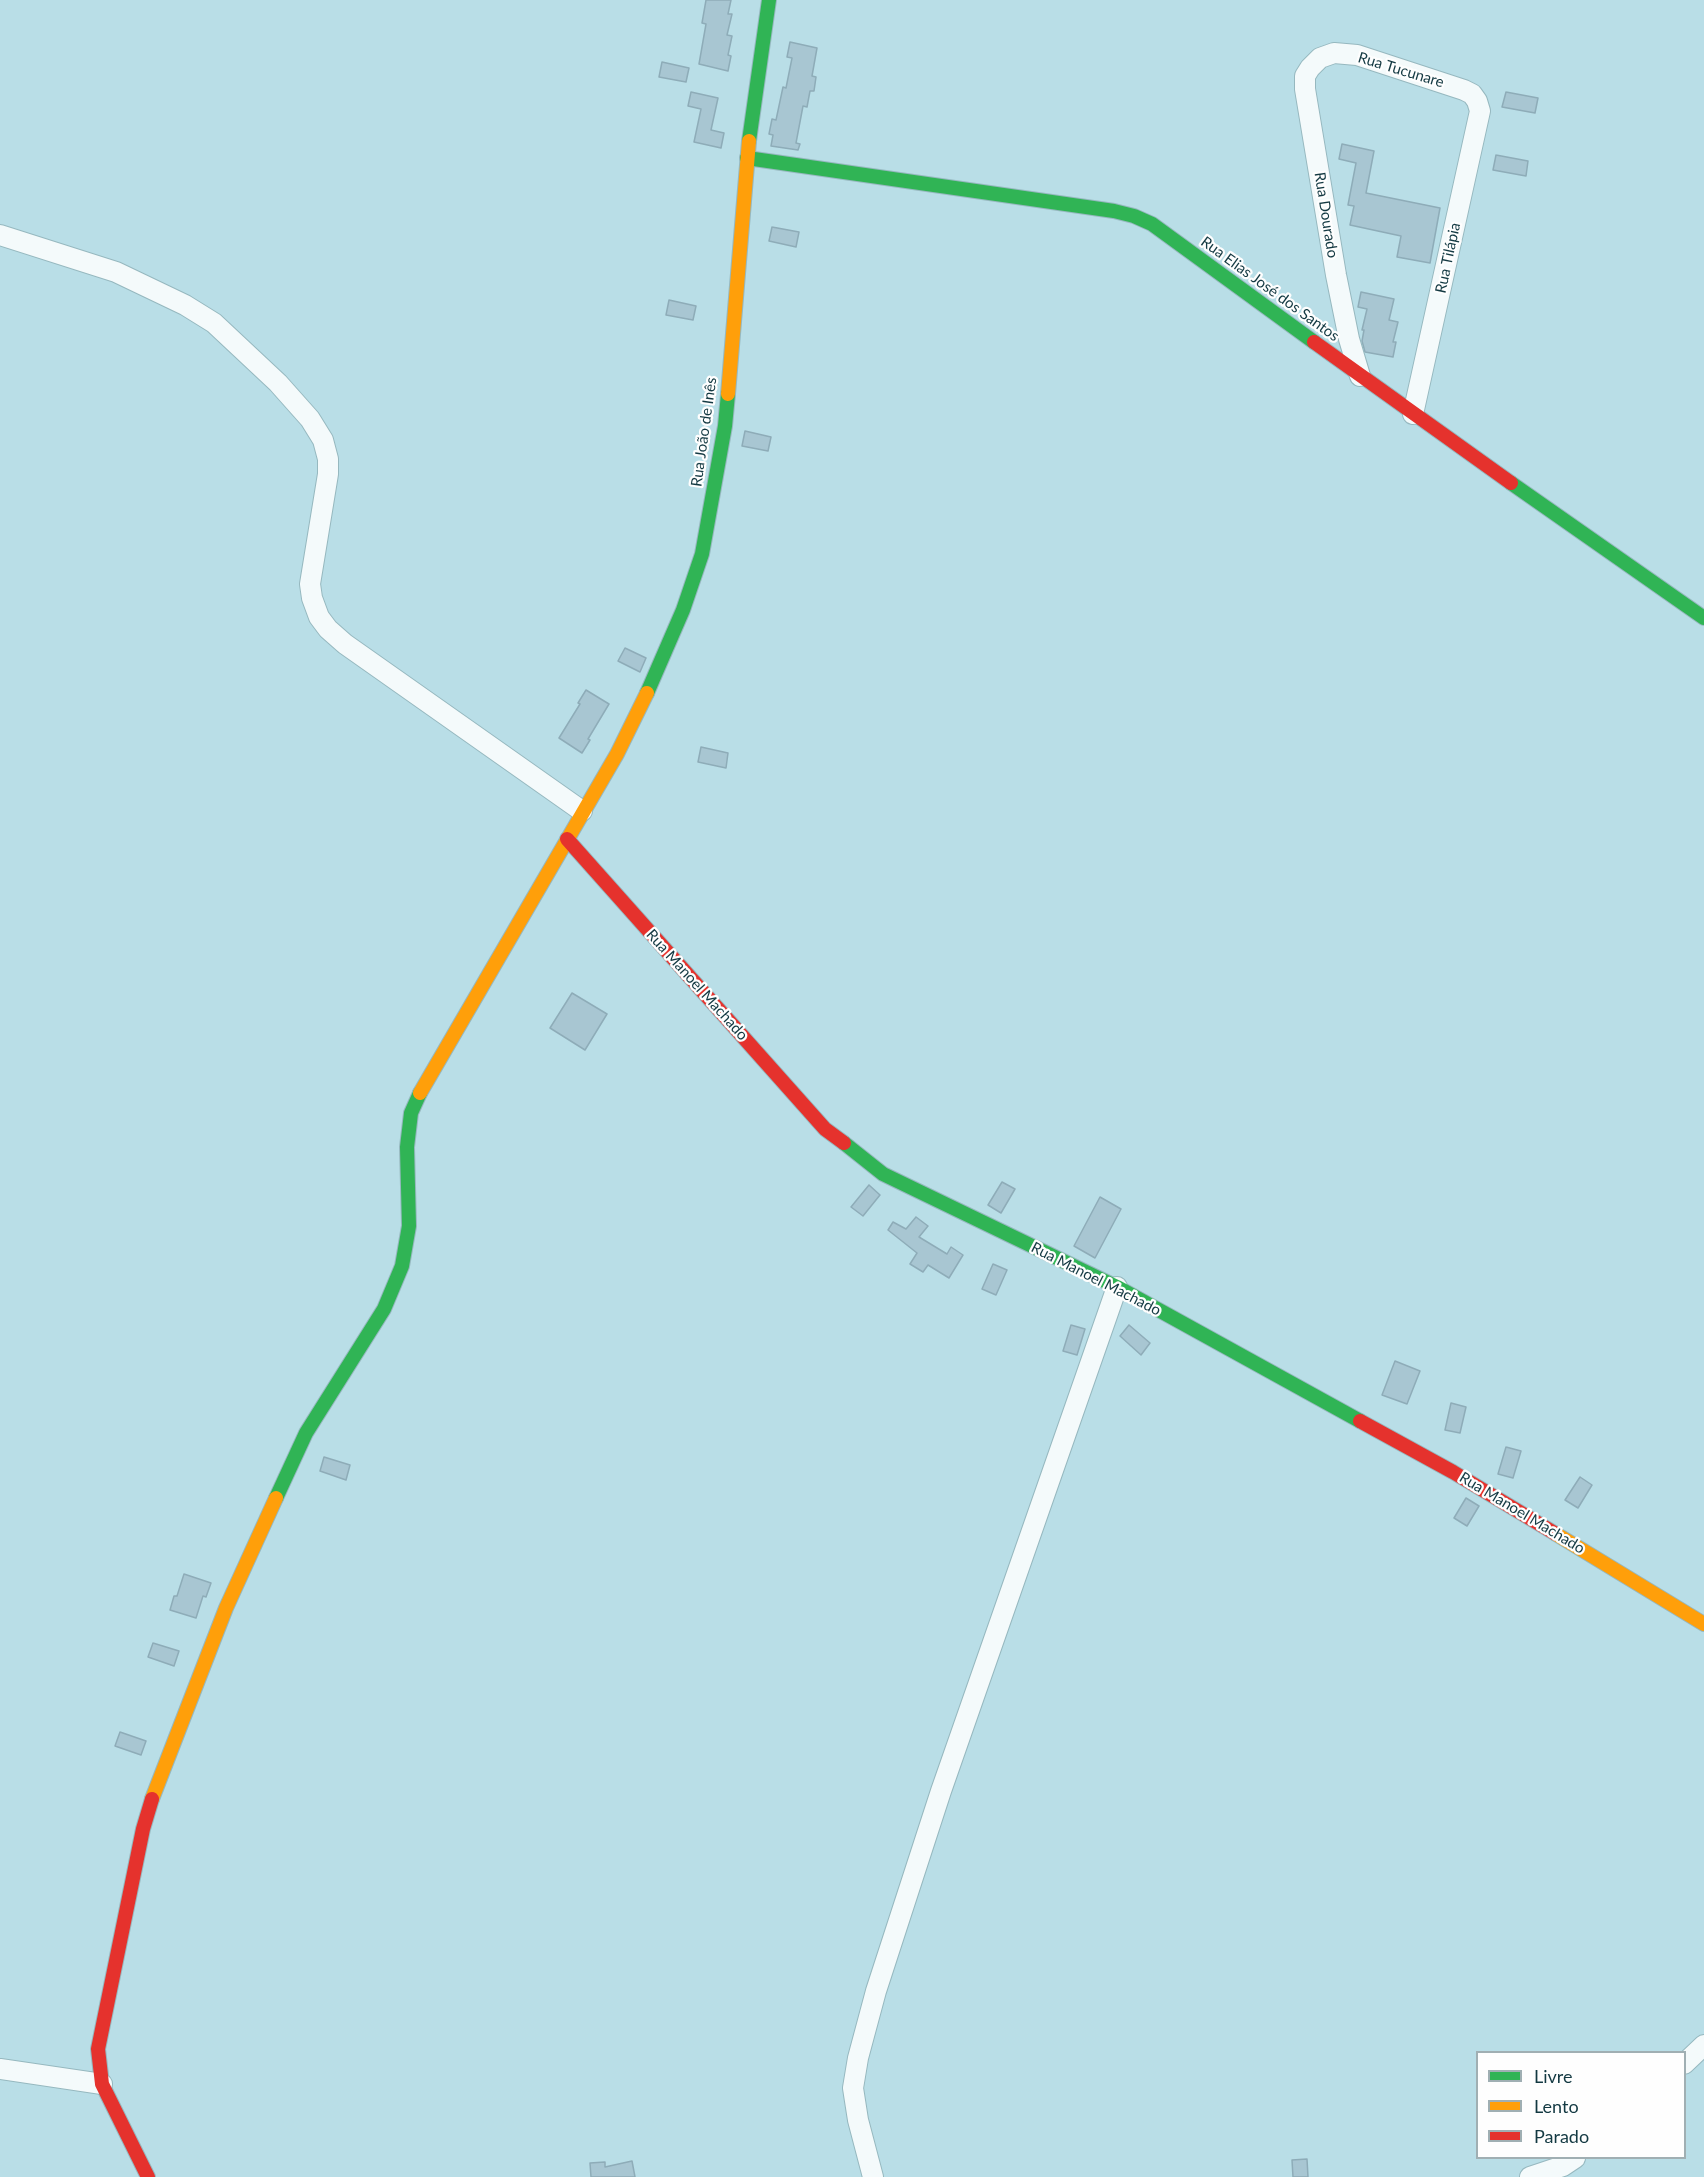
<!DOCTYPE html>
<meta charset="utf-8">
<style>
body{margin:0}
#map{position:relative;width:1704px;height:2177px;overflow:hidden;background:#b9dee7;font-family:Lato,sans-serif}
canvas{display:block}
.legend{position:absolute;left:1476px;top:2051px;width:210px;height:108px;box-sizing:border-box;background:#fefefe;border:2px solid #a0afb3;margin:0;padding:8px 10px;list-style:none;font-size:18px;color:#133942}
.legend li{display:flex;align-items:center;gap:12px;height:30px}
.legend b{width:30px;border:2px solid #a0afb3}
</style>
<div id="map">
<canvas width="1704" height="2177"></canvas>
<ul class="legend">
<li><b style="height:8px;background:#30b455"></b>Livre</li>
<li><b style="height:8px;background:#ff9f0a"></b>Lento</li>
<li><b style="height:8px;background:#e5322d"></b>Parado</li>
</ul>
</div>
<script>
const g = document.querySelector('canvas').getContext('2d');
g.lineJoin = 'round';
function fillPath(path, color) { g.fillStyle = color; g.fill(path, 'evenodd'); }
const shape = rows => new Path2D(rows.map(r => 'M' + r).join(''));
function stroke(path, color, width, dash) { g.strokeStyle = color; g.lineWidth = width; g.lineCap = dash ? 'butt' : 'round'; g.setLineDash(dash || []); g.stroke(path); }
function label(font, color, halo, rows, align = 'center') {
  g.font = font + ' Lato,sans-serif'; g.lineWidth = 4.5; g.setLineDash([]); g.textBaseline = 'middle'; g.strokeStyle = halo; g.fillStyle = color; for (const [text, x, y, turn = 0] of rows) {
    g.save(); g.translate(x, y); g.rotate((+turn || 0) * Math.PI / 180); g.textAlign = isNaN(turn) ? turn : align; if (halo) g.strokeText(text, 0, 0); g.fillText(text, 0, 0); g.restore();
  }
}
const building = shape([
 [706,0,731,0,728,14,732,14,727,35,732,36,728,55,731,56,728,71,699,64,706,24,702,23,706,0],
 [790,42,817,48,812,76,816,77,814,91,810,91,807,107,803,106,796,143,800,144,798,150,771,146,773,135,769,134,772,119,776,120,783,87,786,88,792,58,787,57,790,42],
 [662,62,689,68,686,82,659,77,662,62],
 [691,92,718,98,711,130,724,133,721,148,694,142,701,109,688,106,691,92],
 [1506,92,1538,98,1535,113,1502,107,1506,92],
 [1342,144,1374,151,1366,193,1440,208,1430,263,1397,257,1401,236,1350,225,1354,206,1348,205,1356,163,1339,159,1342,144],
 [1496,155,1528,161,1526,176,1493,170,1496,155],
 [772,227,799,232,796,247,769,241,772,227],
 [1361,292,1394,299,1389,320,1398,322,1393,342,1396,342,1393,357,1365,352,1362,341,1364,330,1362,330,1367,309,1358,307,1361,292],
 [669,300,696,306,693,320,666,315,669,300],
 [745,431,771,437,768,451,742,446,745,431],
 [625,648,646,658,640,672,618,661,625,648],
 [586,690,609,704,588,739,590,740,582,753,559,738,580,704,578,703,586,690],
 [701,747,728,753,726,768,698,762,701,747],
 [572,993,607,1014,585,1050,550,1028,572,993],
 [1002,1182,1015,1189,1001,1213,988,1205,1002,1182],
 [869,1185,880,1195,863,1216,851,1207,869,1185],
 [1100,1197,1121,1209,1095,1258,1074,1246,1100,1197],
 [916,1217,928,1226,919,1237,947,1254,951,1247,963,1255,949,1278,928,1265,923,1272,910,1264,917,1253,888,1230,893,1222,906,1229,916,1217],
 [993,1264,1007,1270,996,1295,982,1289,993,1264],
 [1071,1325,1085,1329,1077,1355,1063,1351,1071,1325],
 [1129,1325,1150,1343,1141,1355,1120,1336,1129,1325],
 [1395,1361,1420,1371,1407,1404,1382,1395,1395,1361],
 [1451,1403,1466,1407,1460,1433,1445,1430,1451,1403],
 [1506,1447,1521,1451,1513,1478,1498,1474,1506,1447],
 [324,1457,350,1465,346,1480,320,1471,324,1457],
 [1580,1477,1592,1485,1578,1508,1565,1500,1580,1477],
 [1466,1498,1479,1506,1467,1526,1454,1518,1466,1498],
 [184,1574,211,1583,206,1597,203,1596,196,1618,170,1610,174,1596,177,1596,184,1574],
 [153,1643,179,1651,174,1666,148,1657,153,1643],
 [120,1732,146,1741,141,1755,115,1746,120,1732],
 [1307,2159,1308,2177,1293,2177,1292,2160,1307,2159],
 [632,2161,635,2177,591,2177,590,2163,605,2162,605,2167,632,2161]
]);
fillPath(building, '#a8c6d2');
stroke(building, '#8eacb8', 1.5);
const street = shape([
 [0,235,116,272,185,305,214,323,278,383,310,419,323,440,328,459,328,474,310,584,312,598,319,617,328,629,345,644,582,811],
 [1360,376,1349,339,1336,275,1305,89,1305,76,1310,68,1320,58,1334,53,1357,55,1464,90,1472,94,1477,101,1480,111,1413,414],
 [1684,2064,1704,2045],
 [0,2069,102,2084],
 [873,2177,858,2120,853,2088,858,2058,876,1991,941,1791,1117,1287],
 [1530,2177,1563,2166,1575,2158]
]);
const fast = shape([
 [749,141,769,0],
 [747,158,1114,211,1134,216,1152,224,1314,342],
 [1511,483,1704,618],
 [647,693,683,610,702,554,725,426,728,394],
 [844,1143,883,1174,1117,1287,1360,1421],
 [276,1498,306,1433,384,1309,402,1266,409,1226,407,1147,411,1113,420,1093]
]);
const slow = shape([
 [728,394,749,141],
 [420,1093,617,754,647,693],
 [1556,1534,1704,1624],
 [152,1799,226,1608,276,1498]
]);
const jam = shape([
 [1314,342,1511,483],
 [567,839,825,1129,844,1143],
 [1360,1421,1453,1472,1556,1534],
 [148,2177,102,2084,98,2049,143,1829,152,1799]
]);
stroke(street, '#96b8bf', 22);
stroke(fast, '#96b8bf', 16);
stroke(slow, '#96b8bf', 16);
stroke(jam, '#96b8bf', 16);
stroke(street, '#f4fafb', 20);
stroke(fast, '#30b455', 14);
stroke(slow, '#ff9f0a', 14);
stroke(jam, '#e5322d', 14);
label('15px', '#133942', '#fefefe', [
 ["Rua Tucunare",1401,70,17],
 ["Rua Dourado",1326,215,81],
 ["Rua Tilápia",1448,258,-78],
 ["Rua Elias José dos Santos",1270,289,36],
 ["Rua João de Inês",704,432,-82],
 ["Rua Manoel Machado",697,985,48],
 ["Rua Manoel Machado",1096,1279,27],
 ["Rua Manoel Machado",1522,1513,31]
]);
</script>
